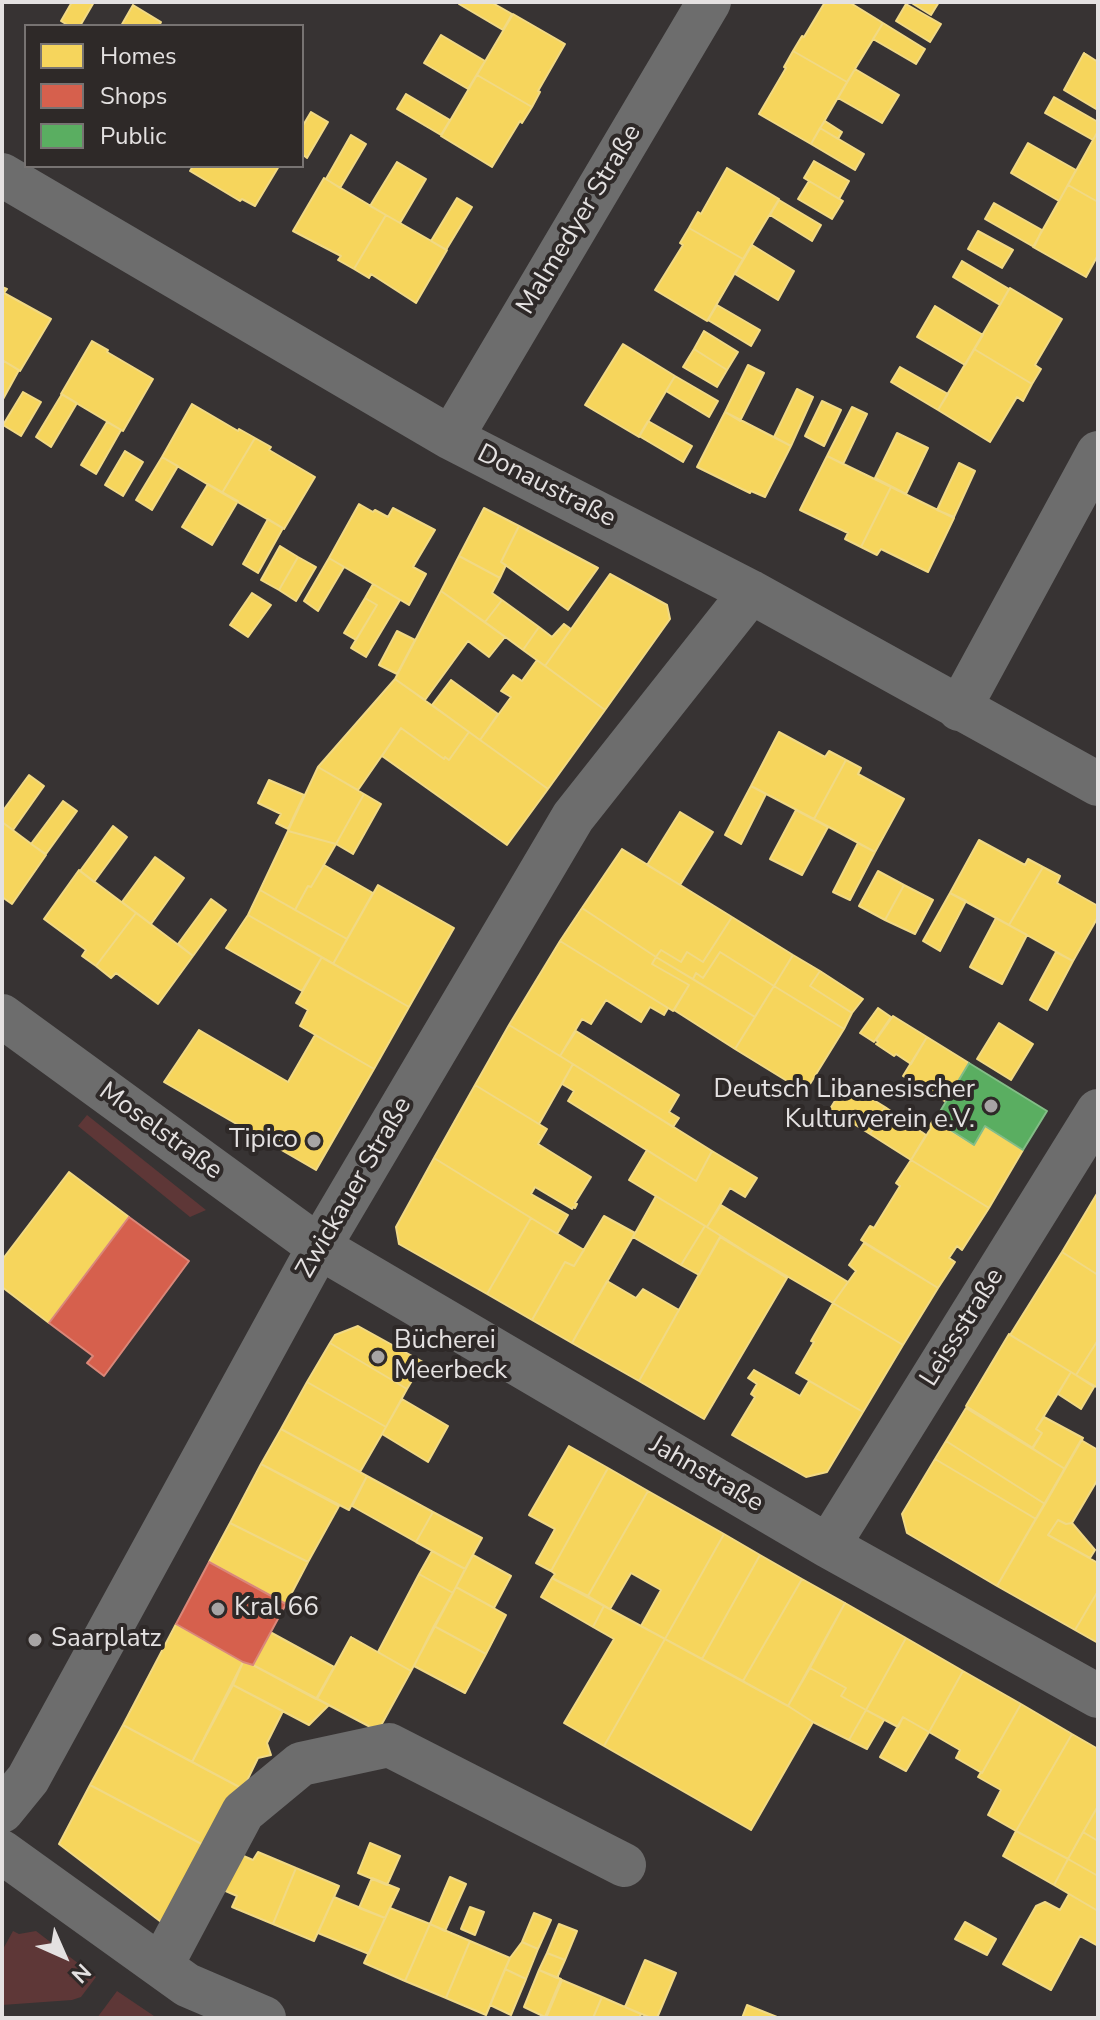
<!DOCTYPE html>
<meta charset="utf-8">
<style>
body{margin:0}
#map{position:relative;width:1100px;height:2020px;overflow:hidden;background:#373333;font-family:"Nunito Sans",sans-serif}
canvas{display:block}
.frame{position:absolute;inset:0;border:4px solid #e4e1e1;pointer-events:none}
.legend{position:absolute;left:24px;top:24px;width:280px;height:144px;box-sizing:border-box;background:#2e2928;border:2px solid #777372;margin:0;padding:10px 14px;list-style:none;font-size:24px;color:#e4e1e1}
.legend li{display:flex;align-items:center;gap:16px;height:40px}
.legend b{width:40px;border:2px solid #777372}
.north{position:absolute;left:24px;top:1916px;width:80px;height:80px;-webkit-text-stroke:6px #2e2928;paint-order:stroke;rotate:135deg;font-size:22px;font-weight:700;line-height:32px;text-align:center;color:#e4e1e1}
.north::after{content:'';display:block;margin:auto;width:28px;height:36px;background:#e4e1e1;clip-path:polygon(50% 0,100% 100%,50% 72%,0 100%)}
</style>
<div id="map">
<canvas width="1100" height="2020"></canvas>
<div class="frame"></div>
<ul class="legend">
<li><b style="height:22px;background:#f6d55c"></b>Homes</li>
<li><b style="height:22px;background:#d6604d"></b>Shops</li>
<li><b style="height:22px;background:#5aae61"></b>Public</li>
</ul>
<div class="north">N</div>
</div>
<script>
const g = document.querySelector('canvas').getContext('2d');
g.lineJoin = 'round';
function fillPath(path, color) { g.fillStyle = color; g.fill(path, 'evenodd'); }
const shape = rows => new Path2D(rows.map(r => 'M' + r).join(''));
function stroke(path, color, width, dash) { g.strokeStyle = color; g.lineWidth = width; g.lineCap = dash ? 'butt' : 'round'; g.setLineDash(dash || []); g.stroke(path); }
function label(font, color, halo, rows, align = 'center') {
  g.font = font + ' "Nunito Sans",sans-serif'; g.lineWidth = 8; g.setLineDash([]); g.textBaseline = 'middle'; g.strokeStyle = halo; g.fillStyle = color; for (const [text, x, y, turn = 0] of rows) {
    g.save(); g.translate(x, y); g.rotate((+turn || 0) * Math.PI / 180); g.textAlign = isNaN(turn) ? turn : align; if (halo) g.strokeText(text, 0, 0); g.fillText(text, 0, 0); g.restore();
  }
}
fillPath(shape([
 [87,1115,206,1210,190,1217,78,1126],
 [13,1931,19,1934,36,1931,96,1977,81,1997,72,2000,2,2005,2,1951],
 [117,1991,154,2016,152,2018,97,2018]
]), '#5e3737');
const homes = shape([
 [72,2,94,2,80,26,69,26,61,21,72,2],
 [460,2,491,2,512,14,503,30,459,4,460,2],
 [825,2,849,2,883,23,847,82,793,51,802,36,804,37,825,2],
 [910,2,939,2,931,15,910,2],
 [906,4,941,24,930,42,896,21,906,4],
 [133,5,161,22,159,26,121,26,133,5],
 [513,14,565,44,538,91,540,92,532,107,477,75,513,14],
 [883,23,925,49,916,64,873,39,883,23],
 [441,35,485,61,468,89,424,63,441,35],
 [793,51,847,82,811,144,759,114,786,68,784,67,793,51],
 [1084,53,1098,62,1098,106,1096,109,1064,90,1084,53],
 [855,69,899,95,882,123,838,98,855,69],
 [477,75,532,107,522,123,520,121,492,167,441,136,477,75],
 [406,94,450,120,441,135,397,109,406,94],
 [1054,97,1098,122,1098,131,1093,140,1045,113,1054,97],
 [311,112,328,122,307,158,302,154,302,127,311,112],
 [825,121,842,132,838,139,820,128,825,121],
 [820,128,864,154,855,170,811,144,820,128],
 [1098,131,1098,202,1068,185,1098,131],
 [351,135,366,144,340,188,326,179,351,135],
 [1028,143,1076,170,1059,201,1011,173,1028,143],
 [814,161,849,181,839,199,804,178,814,161],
 [397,162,426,179,400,223,370,206,397,162],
 [193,166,279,166,255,206,242,199,240,201,190,171,193,166],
 [727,168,779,199,743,259,689,228,698,212,701,214,727,168],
 [324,178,386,215,354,269,338,260,341,256,293,231,324,178],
 [809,181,843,201,832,219,798,199,809,181],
 [1068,185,1098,202,1098,255,1086,277,1033,247,1068,185],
 [457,198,472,207,446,250,431,241,457,198],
 [779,200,821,225,812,241,770,215,779,200],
 [994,203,1042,230,1034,247,985,219,994,203],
 [386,215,447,250,416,303,371,274,369,278,354,269,386,215],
 [689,228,743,259,707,321,655,290,683,245,680,243,689,228],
 [978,231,1013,250,1002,268,968,249,978,231],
 [752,245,794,271,778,300,735,274,752,245],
 [962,261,1009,289,1000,305,953,277,962,261],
 [2,287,7,289,4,293,51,319,20,371,2,360,2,287],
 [1010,288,1062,319,1035,365,1041,369,1032,384,974,349,1010,288],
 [717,305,760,330,751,346,708,320,717,305],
 [935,306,983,335,965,365,917,337,935,306],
 [704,331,738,352,727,370,694,349,704,331],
 [92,341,108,350,107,352,153,379,123,431,61,394,92,341],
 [623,344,675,376,639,437,585,405,623,344],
 [694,349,727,370,717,387,683,367,694,349],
 [974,349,1032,384,1023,401,1017,397,990,442,938,410,974,349],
 [4,361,19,370,2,401,2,365,4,361],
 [748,365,764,373,740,421,725,412,748,365],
 [900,367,948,394,938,410,891,382,900,367],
 [675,376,718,401,709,417,666,391,675,376],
 [797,389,813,397,791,446,774,437,797,389],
 [23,392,41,402,21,436,3,425,23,392],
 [62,394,77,403,51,447,36,437,62,394],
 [822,401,841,410,824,446,805,436,822,401],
 [192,404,238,431,239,429,255,438,222,493,162,457,192,404],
 [852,407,867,414,843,464,827,456,852,407],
 [725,412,791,446,765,497,751,491,750,493,697,467,725,412],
 [648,421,692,446,683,462,639,436,648,421],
 [107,422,121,430,96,474,81,465,107,422],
 [897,433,928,448,906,494,875,478,897,433],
 [255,438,271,447,269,450,315,477,284,529,222,493,255,438],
 [125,451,143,462,123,496,105,485,125,451],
 [827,456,891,487,861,547,845,539,848,533,800,510,827,456],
 [162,457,178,466,152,510,136,500,162,457],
 [959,463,975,471,954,517,937,510,959,463],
 [208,484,238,501,212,545,182,527,208,484],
 [891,487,954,518,928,572,881,549,877,555,861,547,891,487],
 [359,504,373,512,375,510,388,517,393,508,435,530,413,567,426,574,409,605,329,558,359,504],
 [484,508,519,526,501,562,506,565,500,578,459,556,484,508],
 [268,519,283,528,258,573,243,564,268,519],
 [519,526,598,568,568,610,501,562,519,526],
 [280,546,298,557,279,590,261,580,280,546],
 [459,556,500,578,492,593,502,600,485,622,441,591,459,556],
 [298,557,316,567,296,601,279,590,298,557],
 [329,558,344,567,318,611,304,601,329,558],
 [610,574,667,605,670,619,605,710,545,666,610,574],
 [373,584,400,600,366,657,351,648,377,605,365,598,373,584],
 [441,591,505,637,489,657,468,641,425,700,395,679,441,591],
 [252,593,271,605,248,637,230,625,252,593],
 [365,598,377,605,356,640,344,633,365,598],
 [502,600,539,627,523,650,485,622,502,600],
 [564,624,571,629,545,666,523,650,539,627,552,637,564,624],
 [397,631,415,640,397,674,379,665,397,631],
 [537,660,605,710,548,789,480,740,511,697,501,691,513,675,522,681,537,660],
 [395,679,469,732,449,760,445,757,444,759,401,728,358,790,318,767,395,679],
 [451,680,498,714,480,740,432,705,451,680],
 [401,728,444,759,445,757,449,760,469,732,548,789,507,845,382,756,401,728],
 [779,732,825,757,829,751,846,760,814,819,751,786,779,732],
 [846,760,861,768,858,774,904,799,875,852,814,819,846,760],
 [318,767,364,794,336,844,288,831,318,767],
 [29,775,44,786,13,830,2,822,2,812,29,775],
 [269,780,304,795,288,829,276,823,281,814,258,803,269,780],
 [751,786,766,794,741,844,725,835,751,786],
 [364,794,381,804,353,854,336,844,364,794],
 [63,801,77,811,46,854,31,844,63,801],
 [796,810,828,827,802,875,770,859,796,810],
 [680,812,713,832,680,885,647,865,680,812],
 [2,822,46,855,12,904,2,897,2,822],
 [113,826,127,837,94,882,80,871,113,826],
 [288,831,336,844,311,887,308,886,295,910,260,890,288,831],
 [979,840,1025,865,1028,859,1043,867,1009,925,950,893,979,840],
 [858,843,875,852,850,900,833,892,858,843],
 [622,849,732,917,703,962,687,952,681,962,661,950,656,957,582,908,622,849],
 [155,857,184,878,151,924,122,902,155,857],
 [324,865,373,893,347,939,295,910,308,886,311,887,324,865],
 [1043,867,1060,876,1057,883,1098,906,1098,917,1073,961,1009,925,1043,867],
 [79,870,136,913,96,966,82,956,86,950,44,919,79,870],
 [878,871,904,885,885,920,859,906,878,871],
 [378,885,454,928,409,1007,333,964,378,885],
 [904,885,933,900,915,934,885,920,904,885],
 [260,890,347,939,333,964,248,915,260,890],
 [950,893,966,901,940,951,923,941,950,893],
 [211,899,226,910,193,956,178,944,211,899],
 [582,908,656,957,652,964,689,985,673,1011,560,941,582,908],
 [136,913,193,956,158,1004,116,973,111,978,96,966,136,913],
 [248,915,322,957,302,991,226,948,248,915],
 [732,917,793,955,774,986,720,952,703,978,696,973,693,979,656,957,661,950,681,962,687,952,703,962,732,917],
 [996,918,1027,935,1002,984,970,967,996,918],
 [560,941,668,1008,664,1015,650,1007,641,1022,606,1000,591,1024,582,1019,560,1056,509,1025,560,941],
 [720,952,774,986,755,1017,693,979,696,973,703,978,720,952],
 [1056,952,1073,961,1047,1010,1030,1000,1056,952],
 [793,955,820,971,810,986,852,1013,844,1029,774,986,793,955],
 [322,957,409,1007,374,1069,300,1026,308,1010,296,1003,322,957],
 [656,957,755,1017,735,1049,674,1010,689,985,652,964,656,957],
 [820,971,863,999,852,1013,810,986,820,971],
 [774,986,844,1029,805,1092,735,1049,774,986],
 [878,1008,891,1017,874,1042,860,1033,878,1008],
 [893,1016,927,1037,911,1064,896,1054,894,1056,876,1044,878,1042,876,1040,893,1016],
 [999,1023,1033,1044,1011,1080,977,1059,999,1023],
 [509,1025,573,1064,539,1124,475,1085,509,1025],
 [199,1030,288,1082,315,1035,374,1069,316,1170,164,1082,199,1030],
 [576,1031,679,1095,669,1112,679,1118,673,1127,560,1056,576,1031],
 [927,1037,969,1063,946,1102,903,1076,927,1037],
 [573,1064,712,1151,696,1181,568,1101,574,1091,562,1084,573,1064],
 [846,1083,885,1107,870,1134,830,1109,846,1083],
 [475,1085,547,1129,538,1144,591,1177,575,1203,577,1204,575,1208,573,1207,572,1209,535,1187,531,1194,568,1215,557,1234,434,1158,475,1085],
 [885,1107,926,1135,911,1160,870,1134,885,1107],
 [933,1120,974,1145,985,1126,1023,1150,989,1208,911,1160,931,1128,929,1127,933,1120],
 [647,1150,696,1181,712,1151,757,1178,745,1197,730,1188,707,1227,629,1180,647,1150],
 [434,1158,531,1218,487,1294,399,1244,396,1227,434,1158],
 [911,1160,989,1208,962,1250,957,1246,949,1258,955,1262,938,1288,861,1240,870,1226,874,1228,900,1186,896,1183,911,1160],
 [69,1172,129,1217,49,1323,2,1287,2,1260,69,1172],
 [1098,1192,1098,1275,1062,1252,1098,1192],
 [656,1196,705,1226,681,1265,633,1237,656,1196],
 [721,1205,848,1282,833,1303,749,1254,707,1227,721,1205],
 [604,1216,635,1233,572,1343,532,1320,565,1262,574,1266,604,1216],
 [531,1218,584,1250,574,1266,565,1262,532,1320,487,1294,531,1218],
 [705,1226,721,1236,699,1275,681,1265,705,1226],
 [720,1237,787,1278,704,1419,639,1381,720,1237],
 [864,1243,938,1288,903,1345,833,1303,856,1271,849,1265,864,1243],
 [1062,1252,1098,1275,1098,1340,1076,1375,1010,1335,1062,1252],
 [607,1281,636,1298,643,1289,679,1310,639,1381,572,1343,607,1281],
 [833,1303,903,1345,863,1412,796,1373,814,1342,811,1341,833,1303],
 [358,1326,423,1362,407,1389,330,1343,335,1335,358,1326],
 [1009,1334,1071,1372,1036,1429,1042,1433,1033,1448,966,1406,1009,1334],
 [1098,1340,1098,1388,1076,1375,1098,1340],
 [330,1343,407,1389,386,1427,307,1382,330,1343],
 [754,1370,800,1396,809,1381,863,1412,827,1472,806,1477,732,1435,755,1397,751,1394,757,1384,748,1378,754,1370],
 [1071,1372,1094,1387,1081,1409,1058,1394,1071,1372],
 [307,1382,386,1427,360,1472,281,1429,307,1382],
 [402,1399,448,1426,428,1462,382,1434,402,1399],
 [966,1408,1065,1469,1045,1504,946,1441,966,1408],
 [1044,1417,1083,1438,1065,1469,1032,1448,1042,1433,1036,1429,1044,1417],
 [281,1429,367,1476,349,1510,261,1464,281,1429],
 [1081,1440,1098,1450,1098,1479,1072,1523,1066,1524,1058,1520,1048,1535,1098,1563,1098,1591,1075,1630,997,1586,1081,1440],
 [946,1441,1045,1504,1036,1519,935,1459,946,1441],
 [569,1446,608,1468,551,1571,536,1563,555,1529,529,1515,569,1446],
 [935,1459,1036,1519,997,1586,907,1533,902,1514,935,1459],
 [261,1464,339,1506,308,1562,230,1523,261,1464],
 [608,1468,648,1491,588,1596,552,1578,555,1574,551,1571,608,1468],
 [367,1476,433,1512,416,1542,352,1506,367,1476],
 [648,1491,724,1534,665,1639,641,1626,661,1590,631,1573,610,1609,588,1596,648,1491],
 [433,1512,482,1538,465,1569,416,1542,433,1512],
 [1058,1520,1066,1524,1072,1523,1095,1550,1090,1558,1048,1535,1058,1520],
 [230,1523,308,1562,286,1604,209,1562,230,1523],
 [724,1534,760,1555,702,1659,665,1639,724,1534],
 [432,1551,465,1569,453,1593,419,1574,432,1551],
 [473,1555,511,1576,494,1608,456,1587,473,1555],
 [760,1555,802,1579,743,1681,702,1659,760,1555],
 [419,1574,453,1593,411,1671,378,1652,419,1574],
 [552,1578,604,1606,593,1627,541,1597,552,1578],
 [802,1579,845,1603,788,1706,743,1681,802,1579],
 [456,1587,506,1615,486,1654,434,1626,456,1587],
 [1098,1591,1098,1643,1075,1630,1098,1591],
 [845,1603,906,1638,866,1710,841,1696,846,1688,810,1668,845,1603],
 [604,1606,665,1639,604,1746,564,1723,614,1639,593,1627,604,1606],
 [176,1624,243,1662,192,1762,123,1725,176,1624],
 [434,1626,486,1654,465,1693,414,1666,434,1626],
 [270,1632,334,1667,316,1699,253,1665,270,1632],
 [351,1637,411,1671,378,1731,317,1699,351,1637],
 [906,1638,963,1671,929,1732,903,1717,898,1727,866,1710,906,1638],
 [665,1639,788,1706,813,1722,751,1830,604,1746,665,1639],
 [243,1662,253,1665,329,1705,309,1725,233,1685,243,1662],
 [810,1668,846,1688,841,1696,866,1710,849,1740,813,1722,788,1706,810,1668],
 [963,1671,1021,1704,982,1773,956,1758,960,1750,929,1732,963,1671],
 [233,1685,283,1711,267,1743,271,1755,258,1758,243,1789,192,1762,233,1685],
 [1021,1704,1072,1734,1016,1831,988,1815,1001,1790,978,1777,981,1772,982,1773,1021,1704],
 [866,1710,884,1720,867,1749,849,1740,866,1710],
 [903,1717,929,1732,906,1771,880,1757,903,1717],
 [123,1725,243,1789,211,1849,90,1785,123,1725],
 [1072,1734,1098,1749,1098,1806,1068,1859,1016,1831,1072,1734],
 [90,1785,211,1849,169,1928,59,1844,90,1785],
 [1098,1806,1098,1841,1083,1832,1098,1806],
 [1016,1831,1068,1859,1054,1885,1003,1856,1016,1831],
 [1083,1832,1098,1841,1098,1876,1068,1859,1083,1832],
 [370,1843,400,1856,387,1885,358,1873,370,1843],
 [227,1849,253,1860,258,1852,296,1868,273,1924,232,1907,237,1896,212,1885,227,1849],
 [1068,1859,1098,1876,1098,1911,1054,1885,1068,1859],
 [296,1868,339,1886,314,1941,273,1924,296,1868],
 [450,1877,466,1884,445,1931,430,1924,450,1877],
 [372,1878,399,1889,385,1918,359,1908,372,1878],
 [1069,1894,1098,1911,1098,1946,1080,1936,1051,1990,1003,1964,1036,1906,1045,1902,1060,1910,1069,1894],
 [334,1897,385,1918,369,1954,318,1933,334,1897],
 [470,1907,484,1912,475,1935,461,1929,470,1907],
 [390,1908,430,1924,405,1981,364,1963,390,1908],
 [534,1913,551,1920,538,1949,522,1942,534,1913],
 [965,1922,996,1939,987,1955,955,1939,965,1922],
 [430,1924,470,1941,446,1998,405,1981,430,1924],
 [559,1924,577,1931,565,1960,547,1953,559,1924],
 [470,1941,510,1958,486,2015,446,1998,470,1941],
 [522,1942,538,1949,526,1979,505,1969,510,1958,522,1942],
 [547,1953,565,1960,557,1978,539,1970,547,1953],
 [645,1960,676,1973,657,2018,651,2018,625,2007,645,1960],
 [505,1969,526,1979,511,2015,490,2005,505,1969],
 [539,1970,561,1979,545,2017,524,2007,539,1970],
 [562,1980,602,1997,593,2018,546,2018,562,1980],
 [602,1997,641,2014,639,2018,593,2018,602,1997],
 [747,2005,777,2017,777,2018,742,2018,747,2005]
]);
fillPath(homes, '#f6d55c');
stroke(homes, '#f1d984', 2);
const shops = shape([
 [129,1217,189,1261,104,1376,87,1363,93,1356,49,1323,129,1217],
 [209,1562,286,1604,253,1665,243,1662,176,1624,209,1562]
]);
fillPath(shops, '#d6604d');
stroke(shops, '#da8779', 2);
const public = shape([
 [969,1063,1047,1111,1023,1150,985,1126,974,1145,935,1120,969,1063]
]);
fillPath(public, '#5aae61');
stroke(public, '#83bd87', 2);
stroke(shape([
 [2,175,451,438,751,592,1098,784],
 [451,438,709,2],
 [959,709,1098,453],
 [2,1016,319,1247,828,1546,1098,1696],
 [828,1546,1098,1111],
 [2,1811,28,1779,319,1247,573,817,751,592],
 [2,1852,187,1985,264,2018],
 [161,1966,243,1812,301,1764,389,1745,624,1865]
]), '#6d6d6d', 44);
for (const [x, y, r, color] of [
 [991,1106,8,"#a7a4a4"],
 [314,1141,8,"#a7a4a4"],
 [378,1357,8,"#a7a4a4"],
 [218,1609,8,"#a7a4a4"],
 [35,1640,8,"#a7a4a4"]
]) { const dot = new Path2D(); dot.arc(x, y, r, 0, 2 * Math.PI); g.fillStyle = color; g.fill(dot); stroke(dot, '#2e2928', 3); }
label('26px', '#e4e1e1', '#2e2928', [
 ["Malmedyer Straße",580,220,-59],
 ["Donaustraße",546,487,27],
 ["Moselstraße",160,1132,36],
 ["Zwickauer Straße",355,1188,-60],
 ["Leissstraße",963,1328,-58],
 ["Jahnstraße",706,1475,30]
]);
label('26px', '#e4e1e1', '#2e2928', [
 ["Deutsch Libanesischer",975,1091,"right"],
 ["Kulturverein e.V.",975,1121,"right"],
 ["Tipico",298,1141,"right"],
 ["Bücherei",394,1342],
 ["Meerbeck",394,1372],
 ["Kral 66",234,1609],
 ["Saarplatz",51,1640]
], 'left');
</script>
